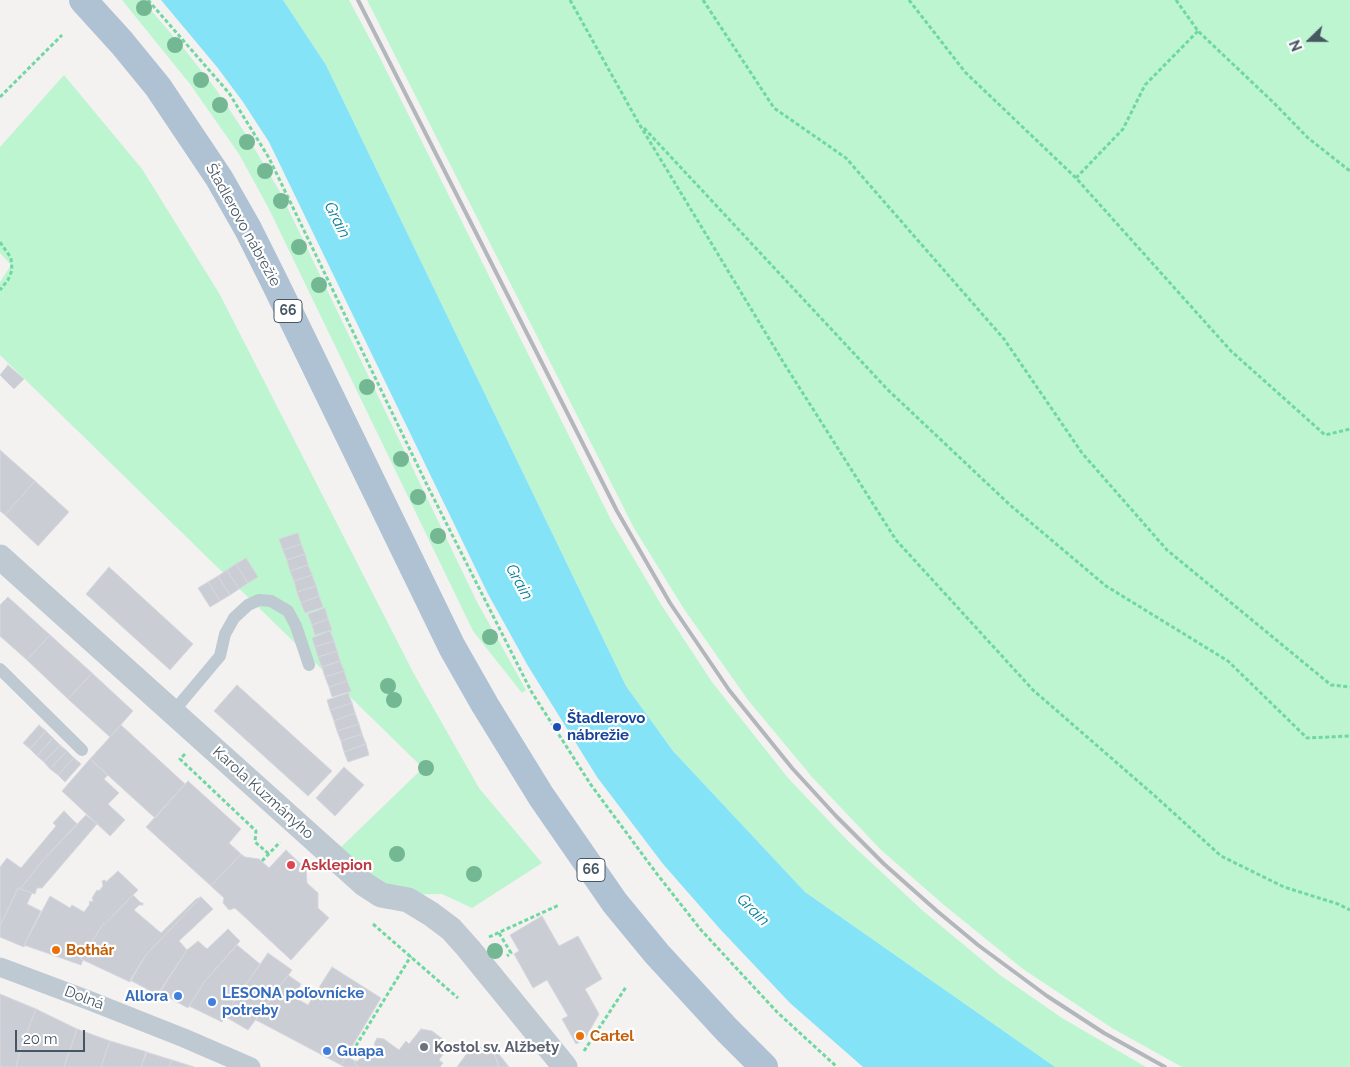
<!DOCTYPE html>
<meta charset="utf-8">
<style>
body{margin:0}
#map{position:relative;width:1350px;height:1067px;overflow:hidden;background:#f4f1f1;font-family:Raleway,sans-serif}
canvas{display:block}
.north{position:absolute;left:1285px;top:15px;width:50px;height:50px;-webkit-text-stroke:4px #fff;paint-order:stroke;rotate:248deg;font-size:14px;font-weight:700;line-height:20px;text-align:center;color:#465662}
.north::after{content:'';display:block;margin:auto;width:18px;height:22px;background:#465662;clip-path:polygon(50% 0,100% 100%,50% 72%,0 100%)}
.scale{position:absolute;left:15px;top:1030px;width:70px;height:22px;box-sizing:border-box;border:2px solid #465662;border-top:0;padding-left:6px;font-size:15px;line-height:18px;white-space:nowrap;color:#465662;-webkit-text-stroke:4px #fff;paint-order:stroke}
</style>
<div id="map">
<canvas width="1350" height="1067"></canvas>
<div class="north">N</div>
<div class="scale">20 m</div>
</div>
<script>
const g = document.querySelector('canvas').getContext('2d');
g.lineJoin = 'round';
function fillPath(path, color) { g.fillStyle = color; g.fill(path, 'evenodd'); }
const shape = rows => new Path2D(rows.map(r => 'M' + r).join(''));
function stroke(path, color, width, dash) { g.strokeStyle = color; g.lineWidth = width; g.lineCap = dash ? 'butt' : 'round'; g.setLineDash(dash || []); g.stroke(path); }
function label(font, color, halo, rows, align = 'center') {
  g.font = font + ' Raleway,sans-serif'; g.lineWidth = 4.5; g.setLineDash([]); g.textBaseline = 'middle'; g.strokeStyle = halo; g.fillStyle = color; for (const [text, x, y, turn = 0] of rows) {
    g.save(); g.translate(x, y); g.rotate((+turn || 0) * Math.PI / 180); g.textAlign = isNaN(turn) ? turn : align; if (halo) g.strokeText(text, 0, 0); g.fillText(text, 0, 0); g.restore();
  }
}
fillPath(shape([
 [122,0,142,0,181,45,215,88,247,136,280,192,477,602,526,690,522,693,473,631,269,209,239,154,190,84],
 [283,0,349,0,379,56,612,522,662,606,712,682,788,778,848,841,922,910,1000,975,1062,1018,1146,1067,1055,1067,805,892,673,751,626,686,326,65],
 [367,0,1350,0,1350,1067,1182,1067,1112,1028,1023,969,944,905,880,849,812,777,748,700,684,609,634,528],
 [64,75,142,169,219,293,414,674,479,788,542,863,472,908,442,894,392,895,338,850,423,768,0,355,0,282,11,265,0,253,0,147]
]), '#bcf5d0');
fillPath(shape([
 [161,0,283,0,326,65,626,686,673,751,805,892,1055,1067,863,1067,790,1003,720,929,663,864,597,777,528,666,488,594,269,142,243,102,217,67]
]), '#84e3f7');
const building = shape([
 [8,365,24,379,14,389,0,375,8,365],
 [0,450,35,481,5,515,0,511,0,450],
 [35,481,69,512,38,546,5,515,35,481],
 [298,533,301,544,283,550,279,539,298,533],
 [301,544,305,554,287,560,283,550,301,544],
 [305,554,308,565,290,571,287,560,305,554],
 [246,558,258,577,248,583,236,564,246,558],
 [236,564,248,583,239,589,227,570,236,564],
 [308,565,312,575,294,581,290,571,308,565],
 [109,567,193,644,170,670,86,594,109,567],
 [227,570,239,589,230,595,218,576,227,570],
 [312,575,316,586,297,592,294,581,312,575],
 [218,576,230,595,220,601,208,582,218,576],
 [208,582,220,601,210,607,198,588,208,582],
 [316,586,319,596,301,603,297,592,316,586],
 [319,596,323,607,305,613,301,603,319,596],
 [8,597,50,635,27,660,0,636,0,605,8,597],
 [325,608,328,619,312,625,308,614,325,608],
 [328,619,332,630,315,635,312,625,328,619],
 [330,631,334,641,315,647,312,638,330,631],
 [50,635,92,673,68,699,27,660,50,635],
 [334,641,337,651,318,657,315,647,334,641],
 [337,651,340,661,322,667,318,657,337,651],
 [340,661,344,671,325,677,322,667,340,661],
 [344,671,347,681,329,687,325,677,344,671],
 [92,673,133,711,110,737,68,699,92,673],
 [347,681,351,691,332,697,329,687,347,681],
 [237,685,332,771,308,796,214,711,237,685],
 [348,693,352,703,330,710,327,700,348,693],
 [352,703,355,713,334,721,330,710,352,703],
 [355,713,359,724,337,731,334,721,355,713],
 [359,724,362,734,341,741,337,731,359,724],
 [39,725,46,731,30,749,23,743,39,725],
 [121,725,185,784,155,818,90,759,121,725],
 [46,731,53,738,37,756,30,749,46,731],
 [362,734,366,744,344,752,341,741,362,734],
 [53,738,60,745,44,762,37,756,53,738],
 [366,744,369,755,348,762,344,752,366,744],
 [60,745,67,751,50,769,44,762,60,745],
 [67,751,74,758,58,775,50,769,67,751],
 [74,758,81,764,65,782,58,775,74,758],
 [90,759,108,775,104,779,119,793,108,804,125,820,110,836,62,791,90,759],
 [344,767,364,785,335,816,316,798,344,767],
 [188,781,241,829,229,843,241,854,211,886,146,827,188,781],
 [64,811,77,824,44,859,20,889,18,888,0,926,0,867,7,858,21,868,56,826,53,823,64,811],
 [86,815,97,824,42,888,37,888,35,894,20,889,44,859,86,815],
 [286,850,306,869,307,883,318,893,318,908,329,918,291,960,235,908,229,910,223,903,224,898,211,886,241,854,245,857,259,859,269,868,286,850],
 [118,871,138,890,105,924,103,924,81,959,83,960,81,965,24,945,50,896,70,908,72,905,84,912,90,904,89,903,90,901,92,902,93,900,92,898,97,890,99,891,103,886,102,881,105,880,106,882,118,871],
 [18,888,32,893,27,904,41,911,24,945,25,945,24,947,0,937,0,926,18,888],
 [133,895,141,903,143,903,143,905,139,905,134,910,161,933,196,899,201,897,146,955,130,982,81,959,103,924,105,924,133,895],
 [201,897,213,909,179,941,187,950,158,995,130,980,146,955,201,897],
 [542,916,559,946,578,936,602,979,585,989,599,1014,585,1039,576,1044,562,1019,568,1016,547,980,533,988,514,954,519,951,510,935,542,916],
 [228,929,240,941,205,981,188,1008,159,992,187,950,198,941,207,949,228,929],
 [237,945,260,964,224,1016,222,1022,189,1006,205,981,237,945],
 [268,953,292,970,248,1030,224,1016,268,953],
 [332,967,381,998,341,1065,256,1020,288,975,301,984,294,997,308,1005,332,967],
 [0,994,36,1009,22,1044,16,1067,0,1067,0,994],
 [36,1009,77,1029,64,1067,16,1067,22,1044,36,1009],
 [77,1029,110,1041,101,1067,64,1067,77,1029],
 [421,1029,432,1031,444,1040,447,1049,439,1060,443,1063,440,1067,357,1067,357,1065,355,1064,355,1061,358,1061,362,1055,361,1051,364,1050,365,1053,375,1052,377,1048,374,1044,377,1038,384,1039,399,1050,406,1041,409,1044,421,1029],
 [110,1041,147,1052,141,1067,101,1067,110,1041],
 [491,1044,499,1067,457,1067,468,1052,491,1044],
 [491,1044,509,1067,499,1067,491,1044],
 [146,1052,172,1060,169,1067,141,1067,146,1052],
 [346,1056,355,1061,355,1064,357,1065,357,1067,345,1067,341,1065,346,1056],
 [172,1060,194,1067,169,1067,172,1060]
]);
fillPath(building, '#caced4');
stroke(building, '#d5d7dd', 1);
stroke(shape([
 [148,0,229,93,269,158,427,485,531,691,591,785,657,874,701,930,777,1012,837,1067],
 [570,0,638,122,785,365,896,540,1033,690,1155,796,1221,856,1284,887,1338,904,1350,910],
 [703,0,774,108,846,158,1004,339,1082,453,1167,550,1331,685,1350,687],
 [909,0,965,72,1076,178,1231,351,1325,435,1350,429],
 [1176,0,1198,31,1274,103,1308,138,1350,171],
 [0,97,62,35],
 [644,128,887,389,1010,505,1106,586,1228,661,1307,738,1350,736],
 [1076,178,1123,129,1145,85,1198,31],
 [0,242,11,258,12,270,8,280,0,290],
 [185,754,180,759,256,831,255,842,269,854],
 [262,861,280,842],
 [373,924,458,998],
 [499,933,511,953,507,956],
 [489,937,559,905],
 [584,1051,626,987],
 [349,1057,411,956]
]), '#6fd8a1', 3, [4, 2.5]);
stroke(shape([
 [0,669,82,750],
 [173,712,220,656,225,634,234,618,248,605,259,600,271,601,288,611,296,626,309,665]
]), '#bec9d2', 12);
stroke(shape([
 [0,967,88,1000,184,1038,251,1067]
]), '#bec9d2', 19);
stroke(shape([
 [0,557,364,884,381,895,408,900,431,914,451,929,468,948,565,1067]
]), '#bec9d2', 25);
stroke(shape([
 [83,0,122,43,158,87,219,178,248,229,275,283,452,647,485,705,541,796,615,903,657,954,727,1030,764,1067]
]), '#aec2d3', 28);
stroke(shape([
 [358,0,617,511,670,603,729,690,792,768,836,816,884,864,937,911,978,945,1047,996,1104,1033,1165,1067]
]), '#b3b7bc', 4);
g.fillStyle = '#74b793';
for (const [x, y] of [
 [144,8],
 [175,45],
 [201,80],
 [220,105],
 [247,142],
 [265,171],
 [281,201],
 [299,247],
 [319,285],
 [367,387],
 [401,459],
 [418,497],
 [438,536],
 [490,637],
 [388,686],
 [394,700],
 [426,768],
 [397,854],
 [474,874],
 [495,951]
]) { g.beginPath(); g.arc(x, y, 8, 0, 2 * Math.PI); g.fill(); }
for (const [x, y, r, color] of [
 [557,727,5,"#1a4fb4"],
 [291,865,5,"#e0444e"],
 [56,950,5,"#e8710a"],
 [178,996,5,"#3f7fe0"],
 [212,1002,5,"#3f7fe0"],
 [580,1036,5,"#e8710a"],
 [424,1047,5,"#6b7280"],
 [327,1051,5,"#3f7fe0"]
]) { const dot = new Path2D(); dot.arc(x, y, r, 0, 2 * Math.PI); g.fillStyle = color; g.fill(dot); stroke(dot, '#fff', 2); }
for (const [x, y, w] of [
 [288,311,28],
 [591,870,28]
]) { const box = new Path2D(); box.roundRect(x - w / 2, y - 11.5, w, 23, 4); g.fillStyle = '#fff'; g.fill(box); stroke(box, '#465662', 1); }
label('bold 14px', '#465662', null, [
 ["66",288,311],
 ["66",591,870]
]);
label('15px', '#465662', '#fff', [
 ["Štadlerovo nábrežie",243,225,61],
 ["Karola Kuzmányho",263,793,42],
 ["Dolná",84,998,21]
]);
label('bold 15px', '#164399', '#fff', [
 ["Štadlerovo",567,718],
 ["nábrežie",567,735]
], 'left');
label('bold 15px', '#be3a42', '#fff', [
 ["Asklepion",301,865]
], 'left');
label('bold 15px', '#c56008', '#fff', [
 ["Bothár",66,950],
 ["Cartel",590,1036]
], 'left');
label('bold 15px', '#366cbe', '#fff', [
 ["LESONA poľovnícke",222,993],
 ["potreby",222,1010],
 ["Allora",168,996,"right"],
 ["Guapa",337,1051]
], 'left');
label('bold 15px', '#5b616d', '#fff', [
 ["Kostol sv. Alžbety",434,1047]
], 'left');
label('italic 16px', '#037f99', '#fff', [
 ["Grain",337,220,63],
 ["Grain",519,582,61],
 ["Grain",753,910,45]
]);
</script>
